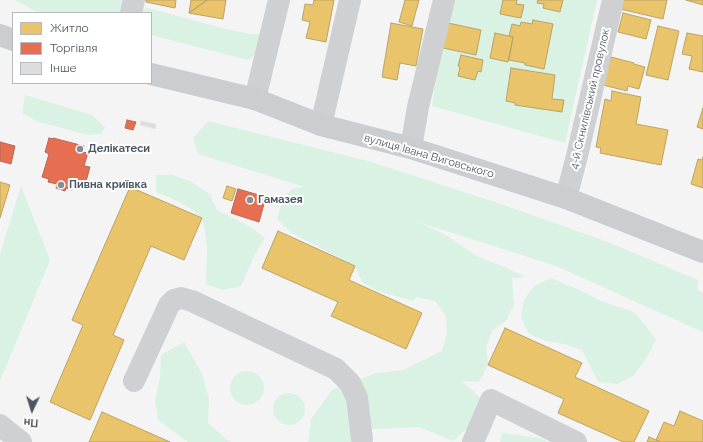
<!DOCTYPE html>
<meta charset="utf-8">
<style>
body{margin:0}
#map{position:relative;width:703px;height:442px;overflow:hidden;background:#f4f4f4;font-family:Raleway,sans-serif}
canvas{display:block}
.legend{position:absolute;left:12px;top:12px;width:140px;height:72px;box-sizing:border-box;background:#fff;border:1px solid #b7bbc0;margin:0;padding:5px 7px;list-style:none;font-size:12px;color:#4a5661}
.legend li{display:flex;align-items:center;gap:8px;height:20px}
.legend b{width:20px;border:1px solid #b7bbc0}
.north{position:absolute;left:12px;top:390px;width:40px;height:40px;-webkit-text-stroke:3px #fff;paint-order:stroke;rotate:184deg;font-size:11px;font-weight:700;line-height:16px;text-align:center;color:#4a5661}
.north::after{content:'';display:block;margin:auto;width:14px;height:18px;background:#4a5661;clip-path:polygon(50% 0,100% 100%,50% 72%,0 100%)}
</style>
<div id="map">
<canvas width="703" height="442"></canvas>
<ul class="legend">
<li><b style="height:11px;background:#e9c46a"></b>Житло</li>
<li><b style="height:11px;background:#e76f51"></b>Торгівля</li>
<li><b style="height:11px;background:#ddddde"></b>Інше</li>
</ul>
<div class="north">Пн</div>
</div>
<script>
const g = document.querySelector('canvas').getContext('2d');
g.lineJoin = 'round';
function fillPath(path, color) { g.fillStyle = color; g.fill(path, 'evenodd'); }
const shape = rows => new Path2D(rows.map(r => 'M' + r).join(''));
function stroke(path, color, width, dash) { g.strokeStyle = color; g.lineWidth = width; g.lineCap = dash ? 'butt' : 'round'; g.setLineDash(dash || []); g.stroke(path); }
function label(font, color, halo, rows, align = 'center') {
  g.font = font + ' Raleway,sans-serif'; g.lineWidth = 4; g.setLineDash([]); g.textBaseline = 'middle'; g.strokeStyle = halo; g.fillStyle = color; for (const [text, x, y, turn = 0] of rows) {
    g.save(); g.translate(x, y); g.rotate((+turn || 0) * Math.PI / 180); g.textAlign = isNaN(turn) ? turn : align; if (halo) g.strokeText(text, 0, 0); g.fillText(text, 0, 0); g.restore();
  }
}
fillPath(shape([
 [15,0,129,0,124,13,39,13],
 [455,0,597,0,565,143,432,106,438,64],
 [148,8,230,30,251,34,265,34,259,51,248,60,151,35,151,13,142,13,143,9],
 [25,95,92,115,105,127,101,134,89,135,38,122,22,113],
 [208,121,368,161,501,204,608,242,698,280,697,289,703,293,703,332,556,266,418,222,448,236,476,256,509,269,526,277,512,278,514,305,506,321,492,331,486,347,488,365,479,382,462,381,480,398,473,423,453,441,419,427,372,429,352,442,308,442,311,419,332,390,376,373,403,370,442,351,447,334,446,316,435,301,417,297,413,301,378,291,362,282,355,266,290,232,277,219,283,199,293,188,305,187,198,154,193,138],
 [156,175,173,175,190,181,210,194,217,210,251,227,265,238,255,254,241,286,223,290,206,284,207,248,205,231,202,218,188,207,173,199,156,192],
 [21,186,50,260,0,381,0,254],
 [551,278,584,292,601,301,634,312,646,326,656,340,644,362,633,376,617,384,598,382,582,350,564,344,546,341,529,334,521,318,524,300,534,286],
 [184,342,202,374,209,399,208,423,227,440,232,442,188,442,158,420,155,400,160,378,161,355],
 '230 388a17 17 0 1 1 34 0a17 17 0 1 1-34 0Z',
 '273 409a16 16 0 1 1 32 0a16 16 0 1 1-32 0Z',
 [502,433,539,438,549,442,500,442]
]), '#d9f2e3');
const homes = shape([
 [146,0,176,0,175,8,146,2,146,0],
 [191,0,207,0,189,13,191,0],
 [207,0,226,0,223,19,189,13,207,0],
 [314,0,334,0,326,42,306,38,310,22,302,20,305,4,313,5,314,0],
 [405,0,419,0,412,26,399,22,405,0],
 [503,0,517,0,516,4,524,5,521,18,500,14,503,0],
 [538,0,563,0,560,12,543,8,544,4,537,3,538,0],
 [623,0,667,0,663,19,620,9,623,0],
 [686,0,703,0,703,5,686,0],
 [623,13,651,20,646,39,618,32,623,13],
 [533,20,553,24,544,69,525,65,525,63,509,60,513,37,509,36,512,24,520,26,521,22,532,24,533,20],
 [391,23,423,29,416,66,400,63,397,80,382,77,391,23],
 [448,23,481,30,476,55,443,48,448,23],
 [658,26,679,31,668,80,646,75,658,26],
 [495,33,513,37,508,62,490,58,495,33],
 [687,33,703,36,703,72,689,69,692,56,682,54,687,33],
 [461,55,483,60,481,72,478,71,475,80,458,76,460,67,458,66,461,55],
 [611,57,634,63,634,64,645,67,639,89,628,86,627,91,603,85,611,57],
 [511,68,555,75,552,99,564,100,562,112,515,105,515,103,506,101,511,68],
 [612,91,641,97,636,124,668,130,661,165,600,153,601,148,596,147,605,99,611,101,612,91],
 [703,108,703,129,697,127,703,108],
 [703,157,703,188,691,184,698,159,702,160,703,157],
 [0,182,10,185,0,218,0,182],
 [227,186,236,189,232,201,223,198,227,186],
 [130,187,202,218,184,260,151,246,113,335,124,340,90,420,50,402,83,325,72,320,130,187],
 [278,231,355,266,349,280,422,313,406,349,331,316,338,302,262,268,278,231],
 [505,328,582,363,575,377,649,411,634,442,623,442,558,413,564,399,488,365,505,328],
 [680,411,703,421,703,442,661,442,656,440,664,422,674,426,680,411],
 [102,412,170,442,89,442,102,412],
 [649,437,656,440,661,442,647,442,649,437]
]);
fillPath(homes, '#e9c46a');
stroke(homes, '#b9a367', 1);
const shops = shape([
 [127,120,136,122,133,130,125,128,127,120],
 [49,138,53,139,53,138,84,146,82,152,88,153,84,166,90,167,85,185,75,182,72,190,66,188,65,191,56,188,57,184,48,182,49,179,42,177,49,154,45,152,49,138],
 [0,142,15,146,11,164,0,161,0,142],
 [238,189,266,197,259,222,231,213,238,189]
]);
fillPath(shops, '#e76f51');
stroke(shops, '#b86856', 1);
const building = shape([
 [141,121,156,124,155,129,140,125,141,121]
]);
fillPath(building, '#ddddde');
stroke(building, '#e5e6e7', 1);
stroke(shape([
 [131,13,134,0],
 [255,99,279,0],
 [321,125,350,0],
 [411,148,418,107,444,0],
 [566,198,577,156,613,0],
 [134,381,169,305,174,300,181,298,192,301,336,369,350,383,357,398,362,439],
 [0,425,21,442],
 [473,442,491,400,576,442]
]), '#ced0d2', 22);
stroke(shape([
 [0,35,13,40],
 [151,74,255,99,321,125,411,148,566,198,703,252]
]), '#caced1', 22);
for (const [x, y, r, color] of [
 [80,149,4,"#868d94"],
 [61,185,4,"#868d94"],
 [250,200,4,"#868d94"]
]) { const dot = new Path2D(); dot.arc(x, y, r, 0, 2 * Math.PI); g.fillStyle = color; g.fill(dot); stroke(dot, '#fff', 1.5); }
label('11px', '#4a5661', '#fff', [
 ["4-й Скнилівський провулок",590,99,-77],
 ["вулиця Івана Виговського",429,156,16]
]);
label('bold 11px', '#4a5661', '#fff', [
 ["Делікатеси",88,149],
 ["Пивна криївка",69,185],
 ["Гамазея",258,200]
], 'left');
</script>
